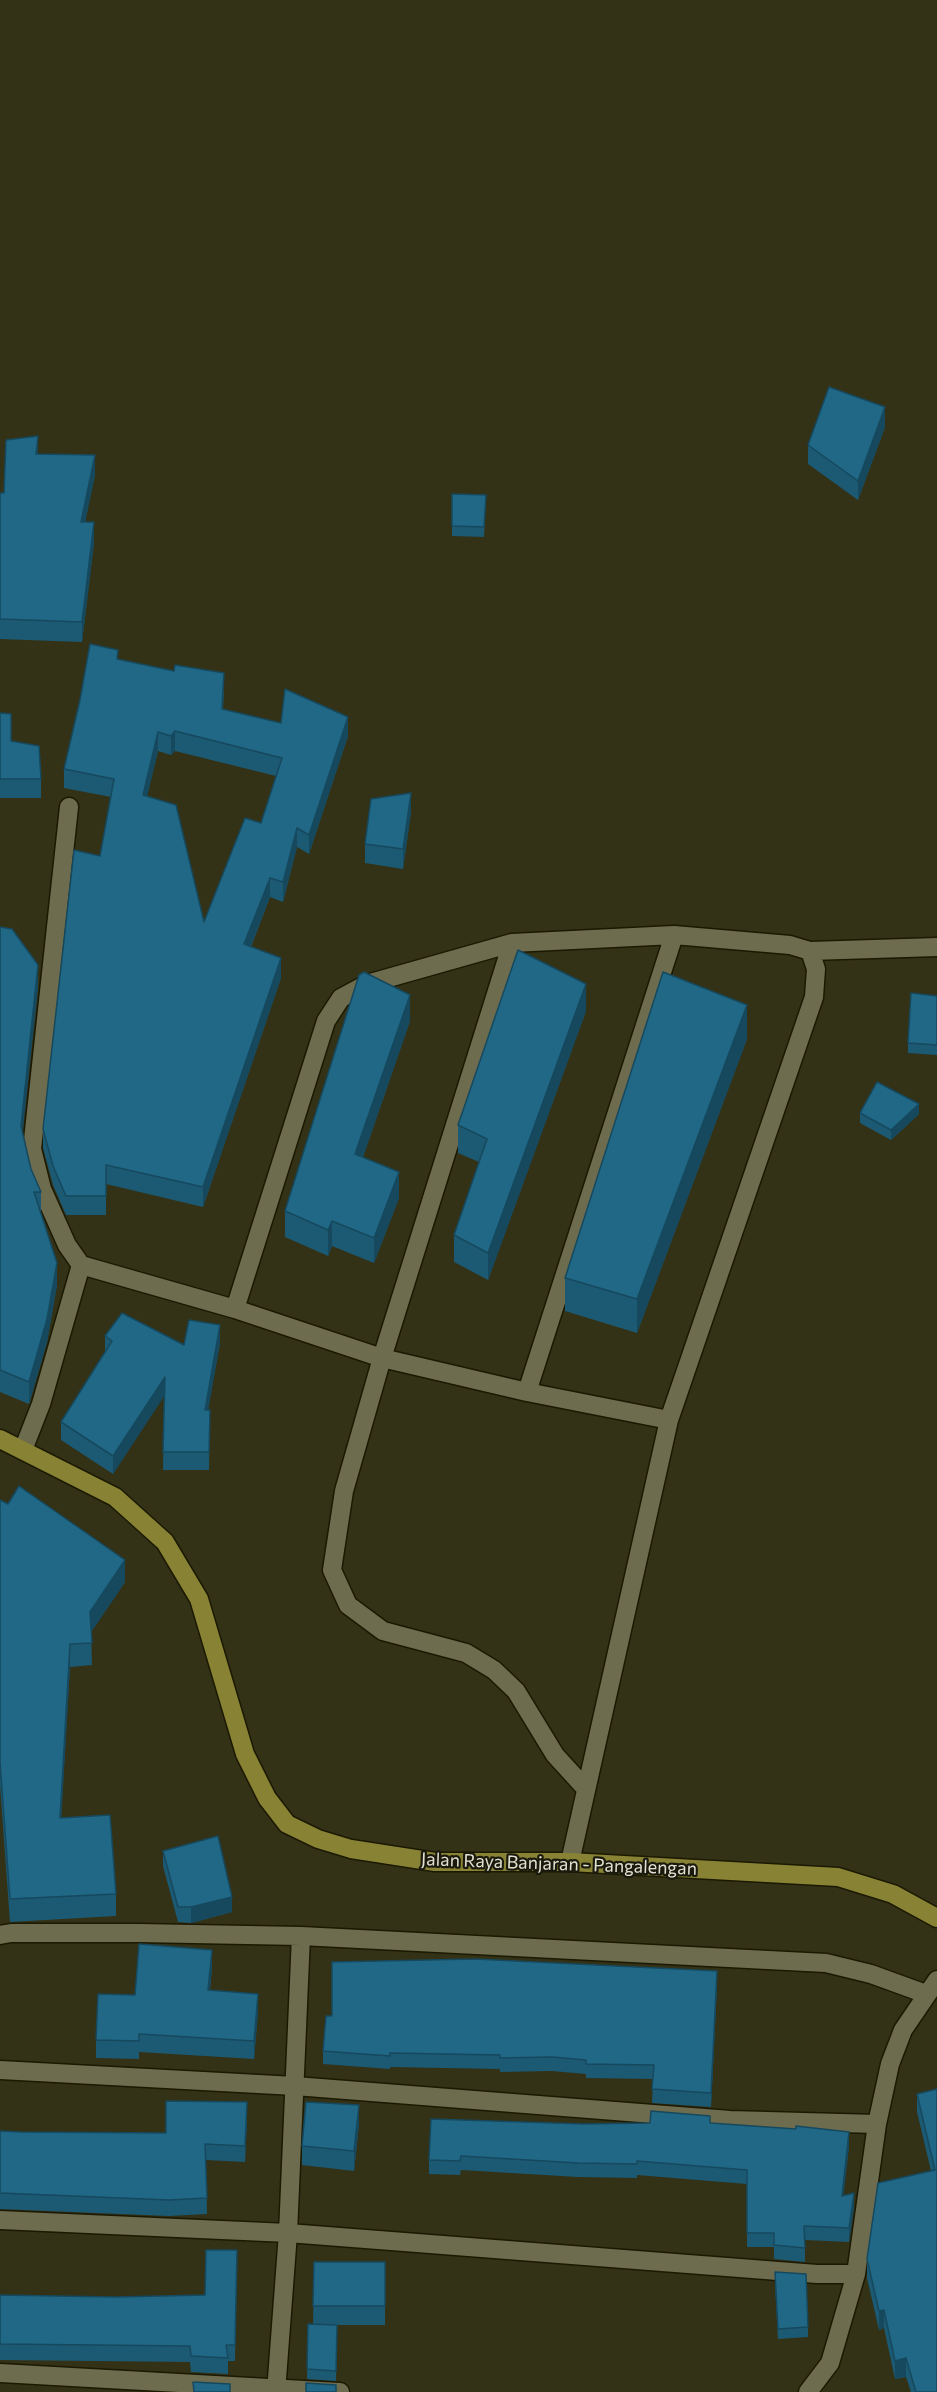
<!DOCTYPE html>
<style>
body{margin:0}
canvas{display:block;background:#333116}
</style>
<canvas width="937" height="2392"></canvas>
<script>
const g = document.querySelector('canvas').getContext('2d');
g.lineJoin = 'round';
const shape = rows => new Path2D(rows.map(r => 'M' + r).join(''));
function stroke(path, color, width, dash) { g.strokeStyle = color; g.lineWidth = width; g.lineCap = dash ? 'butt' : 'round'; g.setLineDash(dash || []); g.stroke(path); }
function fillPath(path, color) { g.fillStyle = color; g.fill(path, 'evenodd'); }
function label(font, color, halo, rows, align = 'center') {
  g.font = font + ' Commissioner,sans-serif'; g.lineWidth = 4.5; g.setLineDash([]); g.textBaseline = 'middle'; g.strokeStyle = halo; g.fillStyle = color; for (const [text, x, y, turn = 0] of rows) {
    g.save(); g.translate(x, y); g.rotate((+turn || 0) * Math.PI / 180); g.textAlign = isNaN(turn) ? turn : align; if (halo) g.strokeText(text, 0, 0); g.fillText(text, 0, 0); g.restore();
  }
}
const minor = shape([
 [810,951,937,947],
 [81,1265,235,1309,382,1358,527,1392,669,1420],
 [235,1309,326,1021,341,998,367,984,512,943],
 [527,1392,674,935],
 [23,1450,41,1404,81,1265,67,1245,42,1189,32,1149,69,807],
 [570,1862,669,1420,814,997,816,969,810,951,790,945,674,935,512,943,382,1358,344,1491,332,1570,348,1605,383,1631,466,1653,494,1670,516,1691,555,1755,586,1789],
 [0,1935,11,1933,139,1933,301,1936,826,1963,871,1974,926,1994],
 [0,2070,295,2086,730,2120,877,2124],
 [0,2220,288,2233,817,2274,856,2274],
 [0,2373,340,2392],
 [276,2392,288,2233,301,1936],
 [808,2392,830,2363,856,2274,877,2124,890,2064,903,2030,937,1980]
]);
const major = shape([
 [0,1439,115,1497,165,1542,199,1599,245,1754,267,1798,287,1824,318,1839,351,1849,435,1862,570,1862,838,1877,893,1894,937,1918]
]);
stroke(minor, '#1b1901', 21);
stroke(major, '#1b1901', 21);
stroke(minor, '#6e6c4f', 18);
stroke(major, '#888234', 18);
fillPath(shape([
 [885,427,858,500,808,464,808,445],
 [38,454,95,475,85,522,94,543,82,642,0,639,0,493,4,493],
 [452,494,486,495,484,537,452,536],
 [118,659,224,692,223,709,281,723,348,736,309,854,297,847,283,902,270,897,251,947,281,978,203,1207,106,1184,106,1215,66,1215,53,1185,43,1148,43,1129,100,856,111,797,64,788,64,769],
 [158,751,171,755,175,751,276,776,261,823,204,922,147,796],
 [0,713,11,741,41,779,41,798,0,798],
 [411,812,403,869,365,863,365,844],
 [0,927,38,987,22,1133,31,1169,41,1192,41,1214,57,1285,47,1342,29,1404,0,1392],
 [937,996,937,1055,908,1053,908,1043],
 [586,1011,488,1280,454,1262,454,1235,479,1162,458,1153,458,1125],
 [410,1021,363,1157,399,1198,374,1263,332,1246,328,1256,285,1237,285,1211],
 [747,1039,637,1333,565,1311,565,1278],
 [860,1113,919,1114,891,1140,860,1123],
 [105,1336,184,1345,220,1343,208,1410,210,1410,209,1470,163,1470,164,1395,113,1474,61,1440,61,1422,105,1353],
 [0,1500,125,1582,91,1632,92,1665,70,1667,61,1818,116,1894,116,1916,10,1922,0,1785],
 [163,1851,232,1912,191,1923,178,1922,163,1866],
 [212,1968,210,1990,258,2012,254,2059,139,2052,139,2059,96,2058,96,2040,135,1995],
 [717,1985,711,2107,652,2103,653,2079,586,2078,586,2074,552,2071,500,2072,500,2069,390,2067,390,2069,323,2064,323,2051,332,2016],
 [937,2089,937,2392,911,2392,906,2377,895,2379,884,2328,879,2330,867,2278,867,2259,931,2171,917,2112,917,2094],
 [247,2118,245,2162,206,2160,207,2214,169,2216,0,2209,0,2131,21,2132,166,2133],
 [710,2123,849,2146,843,2195,854,2207,849,2242,805,2240,805,2262,774,2259,774,2247,747,2247,747,2184,637,2175,637,2178,578,2177,461,2170,460,2175,429,2174,429,2160,584,2124],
 [359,2124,354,2171,302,2165,302,2146],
 [237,2250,235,2361,228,2361,228,2374,191,2372,190,2362,0,2360,0,2295,115,2297,205,2295],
 [314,2262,385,2262,385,2325,337,2325,336,2381,307,2379,308,2324,313,2324],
 [775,2282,808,2327,808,2337,778,2339]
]), '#1c5973');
fillPath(shape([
 [885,407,885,427,858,500,858,481],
 [38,436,38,457,36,454],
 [95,455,95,475,81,542,81,522],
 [94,522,94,543,82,642,82,622],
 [348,717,348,736,309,854,309,835],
 [175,731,175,751,171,755,171,736],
 [158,732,158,751,143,814,143,795],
 [411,793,411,812,403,869,403,849],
 [297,828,297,847,283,902,283,882],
 [270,878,270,897,244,963,244,944],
 [281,958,281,978,203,1207,203,1187],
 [38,965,38,987,21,1148,21,1126],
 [586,984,586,1011,488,1280,488,1253],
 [410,995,410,1021,355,1180,355,1154],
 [747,1005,747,1039,637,1333,637,1299],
 [919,1104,919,1114,891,1140,891,1130],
 [399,1172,399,1198,374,1263,374,1238],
 [332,1221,332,1246,328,1256,328,1230],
 [57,1263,57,1285,47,1342,29,1404,29,1382],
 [220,1325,220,1343,205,1428,205,1410],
 [165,1377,165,1395,113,1474,113,1456],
 [125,1560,125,1582,90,1634,90,1612],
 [70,1644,70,1667,60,1840,60,1818],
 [232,1897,232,1912,191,1923,191,1907],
 [212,1950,212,1968,208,2007,208,1990],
 [717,1971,717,1985,711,2107,711,2093],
 [258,1994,258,2012,254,2059,254,2041],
 [247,2102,247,2118,245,2162,245,2146],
 [359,2105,359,2124,354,2171,354,2151],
 [849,2132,849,2146,842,2210,842,2196],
 [854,2193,854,2207,849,2242,849,2228],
 [884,2310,884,2328,879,2330,879,2311],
 [906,2358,906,2377,895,2379,895,2361]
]), '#16495e');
const building = shape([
 [829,387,885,407,858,481,808,445,829,387],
 [38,436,36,454,95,455,81,522,94,522,82,622,0,619,0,493,4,493,6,440,38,436],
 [452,494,486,495,484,527,452,526,452,494],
 [90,644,118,650,117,659,174,671,175,665,224,673,222,709,281,723,285,689,348,717,309,835,297,828,283,882,270,878,244,944,281,958,203,1187,106,1165,106,1196,66,1196,53,1166,43,1129,74,850,100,856,114,779,64,769,80,700,90,644],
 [175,731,282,758,261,823,245,818,204,922,176,805,143,795,158,732,171,736,175,731],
 [0,713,11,714,11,741,39,746,41,779,0,779,0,713],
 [411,793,403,849,365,844,371,799,411,793],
 [0,927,12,929,38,965,21,1126,31,1169,41,1192,34,1192,57,1263,47,1319,29,1382,0,1370,0,927],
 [518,950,586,984,488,1253,454,1235,487,1139,458,1125,518,950],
 [364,972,410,995,355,1154,399,1172,374,1238,332,1221,328,1230,285,1211,359,975,364,972],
 [663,972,747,1005,637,1299,565,1278,663,972],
 [911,993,937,996,937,1045,908,1043,911,993],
 [877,1082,919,1104,891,1130,860,1113,877,1082],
 [122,1313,184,1345,189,1320,220,1325,205,1410,210,1410,209,1452,163,1452,165,1377,113,1456,61,1422,112,1341,105,1336,122,1313],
 [19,1486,125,1560,90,1612,92,1643,70,1644,60,1818,110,1815,116,1894,10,1899,0,1762,0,1500,8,1504,19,1486],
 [218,1836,232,1897,191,1907,178,1907,163,1851,218,1836],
 [139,1944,212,1950,208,1990,258,1994,254,2041,139,2034,139,2041,96,2040,98,1994,135,1995,139,1944],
 [475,1959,717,1971,711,2093,652,2089,654,2065,586,2064,586,2060,552,2057,500,2058,500,2055,390,2053,390,2056,323,2051,326,2016,332,2016,332,1962,475,1959],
 [937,2089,937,2392,916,2392,906,2358,895,2361,884,2310,879,2311,867,2259,878,2183,935,2170,917,2094,937,2089],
 [166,2101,247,2102,245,2146,205,2144,207,2198,169,2200,0,2193,0,2131,21,2132,166,2133,166,2101],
 [306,2102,359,2105,354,2151,302,2146,306,2102],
 [651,2111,710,2116,710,2123,796,2129,796,2126,849,2132,842,2196,854,2193,849,2228,804,2226,805,2248,774,2245,774,2233,747,2233,747,2170,637,2161,637,2164,578,2163,461,2156,460,2161,429,2160,431,2119,584,2124,650,2123,651,2111],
 [206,2250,237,2250,235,2345,226,2345,228,2358,191,2356,190,2346,0,2344,0,2295,115,2297,205,2295,206,2250],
 [314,2262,385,2262,385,2306,313,2306,314,2262],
 [775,2272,806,2274,808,2327,778,2329,775,2272],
 [308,2324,337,2325,336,2371,307,2369,308,2324],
 [193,2382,230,2384,230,2392,194,2392,193,2382],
 [306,2383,336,2385,336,2392,306,2392,306,2383]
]);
fillPath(building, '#206886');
stroke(building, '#16495e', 1.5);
label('18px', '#e2e1d1', '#1a190d', [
 ["Jalan Raya Banjaran - Pangalengan",559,1864,2]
]);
</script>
